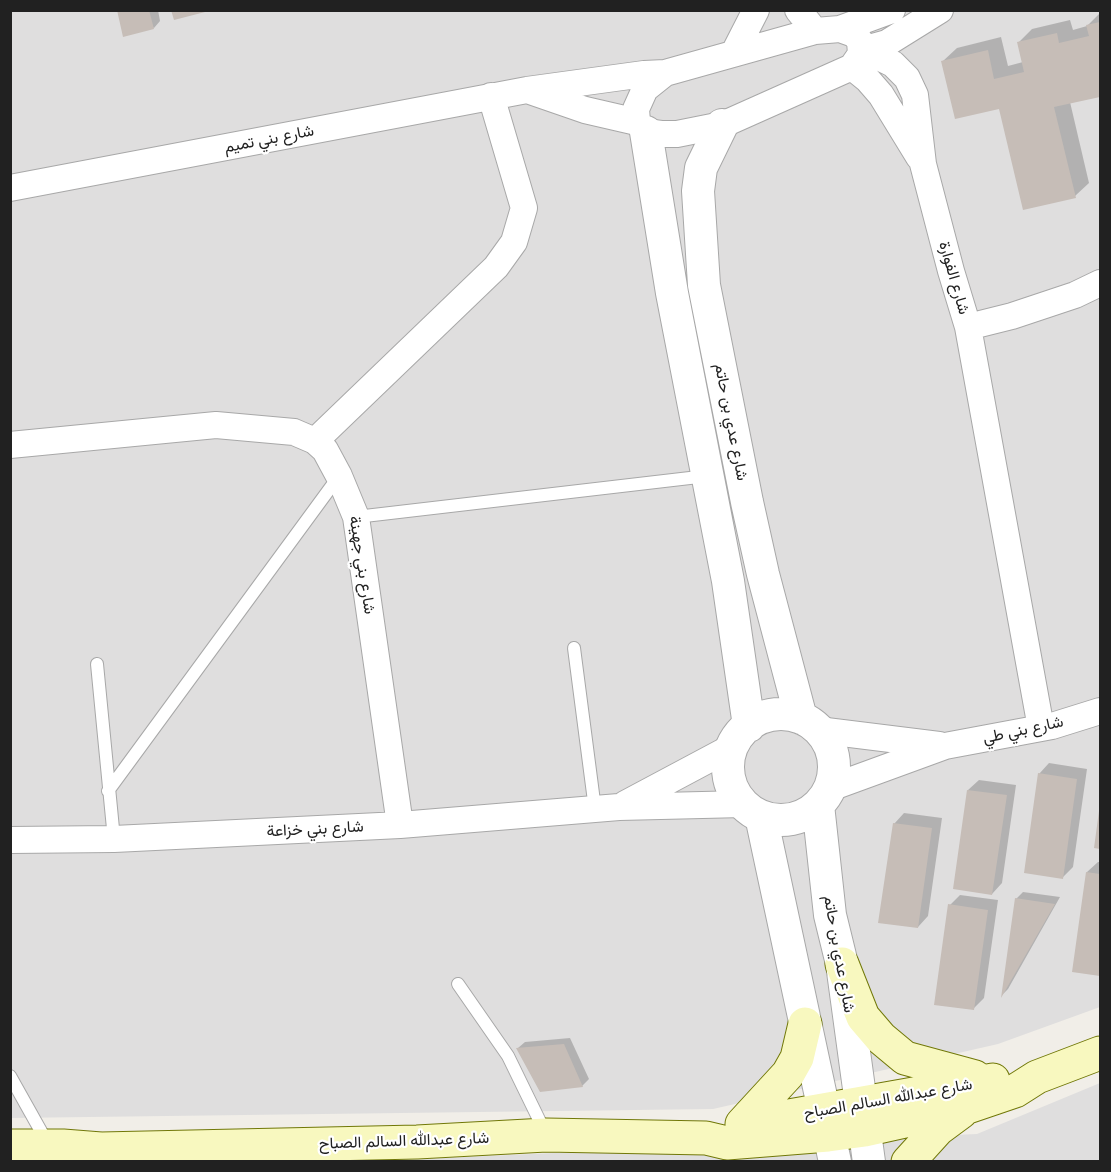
<!DOCTYPE html>
<meta charset="utf-8">
<style>
body{margin:0}
#map{position:relative;width:1111px;height:1172px;overflow:hidden;background:#f1eee8;font-family:Mulish,sans-serif}
canvas{display:block}
.frame{position:absolute;inset:0;border:12px solid #212121;pointer-events:none}
</style>
<div id="map">
<canvas width="1111" height="1172"></canvas>
<div class="frame"></div>
</div>
<script>
const g = document.querySelector('canvas').getContext('2d');
g.lineJoin = 'round';
function fillPath(path, color) { g.fillStyle = color; g.fill(path, 'evenodd'); }
const shape = rows => new Path2D(rows.map(r => 'M' + r).join(''));
function stroke(path, color, width, dash) { g.strokeStyle = color; g.lineWidth = width; g.lineCap = dash ? 'butt' : 'round'; g.setLineDash(dash || []); g.stroke(path); }
function label(font, color, halo, rows, align = 'center') {
  g.font = font + ' Mulish,Vazirmatn,sans-serif'; g.lineWidth = 4.5; g.setLineDash([]); g.textBaseline = 'middle'; g.strokeStyle = halo; g.fillStyle = color; for (const [text, x, y, turn = 0] of rows) {
    g.save(); g.translate(x, y); g.rotate((+turn || 0) * Math.PI / 180); g.textAlign = isNaN(turn) ? turn : align; if (halo) g.strokeText(text, 0, 0); g.fillText(text, 0, 0); g.restore();
  }
}
fillPath(shape([
 [10,11,1100,11,1100,1007,998,1044,713,1109,11,1118],
 [1100,1083,1100,1161,354,1162,977,1134]
]), '#dfdede');
fillPath(shape([
 [118,10,158,10,160,21,154,28],
 [1100,13,1100,95,1070,102,1089,183,1075,196,1000,107,943,61,957,48,1001,37,1008,66,1023,62,1019,42,1032,29,1070,20,1073,30,1087,26],
 [1049,763,1087,769,1073,867,1063,877,1039,774],
 [979,780,1016,785,1002,883,992,894,968,790],
 [904,813,942,818,928,916,918,927,894,824],
 [1098,862,1100,862,1100,974,1074,970,1087,872],
 [1023,892,1060,897,1008,989,1003,994,1016,899],
 [960,895,998,900,984,998,973,1009,950,905],
 [570,1038,589,1079,582,1086,518,1048,525,1042]
]), '#0003');
fillPath(shape([
 [117,10,149,10,154,29,123,37],
 [171,10,209,10,209,11,174,20],
 [1100,22,1100,97,1054,107,1076,198,1023,210,999,109,955,119,941,61,988,50,994,79,1024,72,1017,42,1057,33,1059,43,1089,36,1086,25],
 [1038,773,1077,779,1063,879,1024,873],
 [967,790,1007,795,992,895,953,889],
 [1099,811,1100,811,1100,849,1094,848],
 [893,823,932,828,918,928,878,923],
 [1086,872,1100,874,1100,976,1072,972],
 [1015,898,1055,904,1001,998],
 [948,904,988,910,974,1010,934,1005],
 [564,1044,583,1087,540,1092,516,1048]
]), '#c6bdb7');
const service = shape([
 [356,517,707,476],
 [574,648,595,809],
 [97,664,114,839],
 [108,791,339,476],
 [458,984,508,1056,546,1134],
 [10,1076,47,1142]
]);
const minor = shape([
 [798,10,815,31],
 [840,29,854,34,860,41,861,54,852,67,722,125,677,134,661,134,646,132,637,122,636,109,645,89,665,73,815,31,840,29],
 [840,29,892,10],
 [862,50,887,43,940,10],
 [734,53,756,10],
 [861,54,879,57,893,64,907,78,915,95,923,164,951,271,968,327,1012,316,1075,295,1100,283],
 [852,67,868,80,881,95,919,157],
 [530,91,585,110,637,122],
 [10,188,527,90,644,74,665,73],
 [968,327,1041,728],
 [315,441,496,267,514,242,524,208,491,96],
 [10,445,216,425,294,432,315,441,325,450,339,476,356,517,400,825],
 [818,730,939,745],
 [830,788,945,746,1052,726,1100,711],
 [625,804,732,747],
 [10,840,114,839,400,825,619,807,744,804]
]);
const tertiary = shape([
 [722,125,701,168,698,191,704,285,747,502,763,574,801,718],
 [646,132,672,293,728,581,749,726],
 '728 767a53 53 0 1 1 106 0a53 53 0 1 1-106 0Z',
 [818,805,830,915,842,964,869,1162],
 [761,816,835,1162]
]);
const secondary = shape([
 [842,964,863,1017,881,1038,905,1058,975,1077],
 [755,1122,993,1080],
 [742,1124,788,1074,797,1058,805,1024],
 [10,1146,63,1146,101,1149,417,1142,546,1135,706,1138,727,1143,828,1135,865,1130,968,1107,1015,1091,1037,1077,1100,1053],
 [908,1162,938,1129,961,1112]
]);
stroke(service, '#a8a8a8', 14);
stroke(minor, '#a8a8a8', 28);
stroke(tertiary, '#a8a8a8', 34);
stroke(secondary, '#717808', 35);
stroke(service, '#fff', 12);
stroke(minor, '#fff', 26);
stroke(tertiary, '#fff', 32);
stroke(secondary, '#f8f8bf', 33);
label('16px', '#212121', '#fff', [
 ["شارع بني تميم",269,139,-11],
 ["شارع الفوارة",954,278,74],
 ["شارع عدي بن حاتم",731,422,79],
 ["شارع بني جهينة",362,565,81],
 ["شارع بني طي",1023,730,-12],
 ["شارع بني خزاعة",315,829,-3],
 ["شارع عدي بن حاتم",839,954,80],
 ["شارع عبدالله السالم الصباح",888,1099,-10],
 ["شارع عبدالله السالم الصباح",404,1141,-2]
]);
</script>
